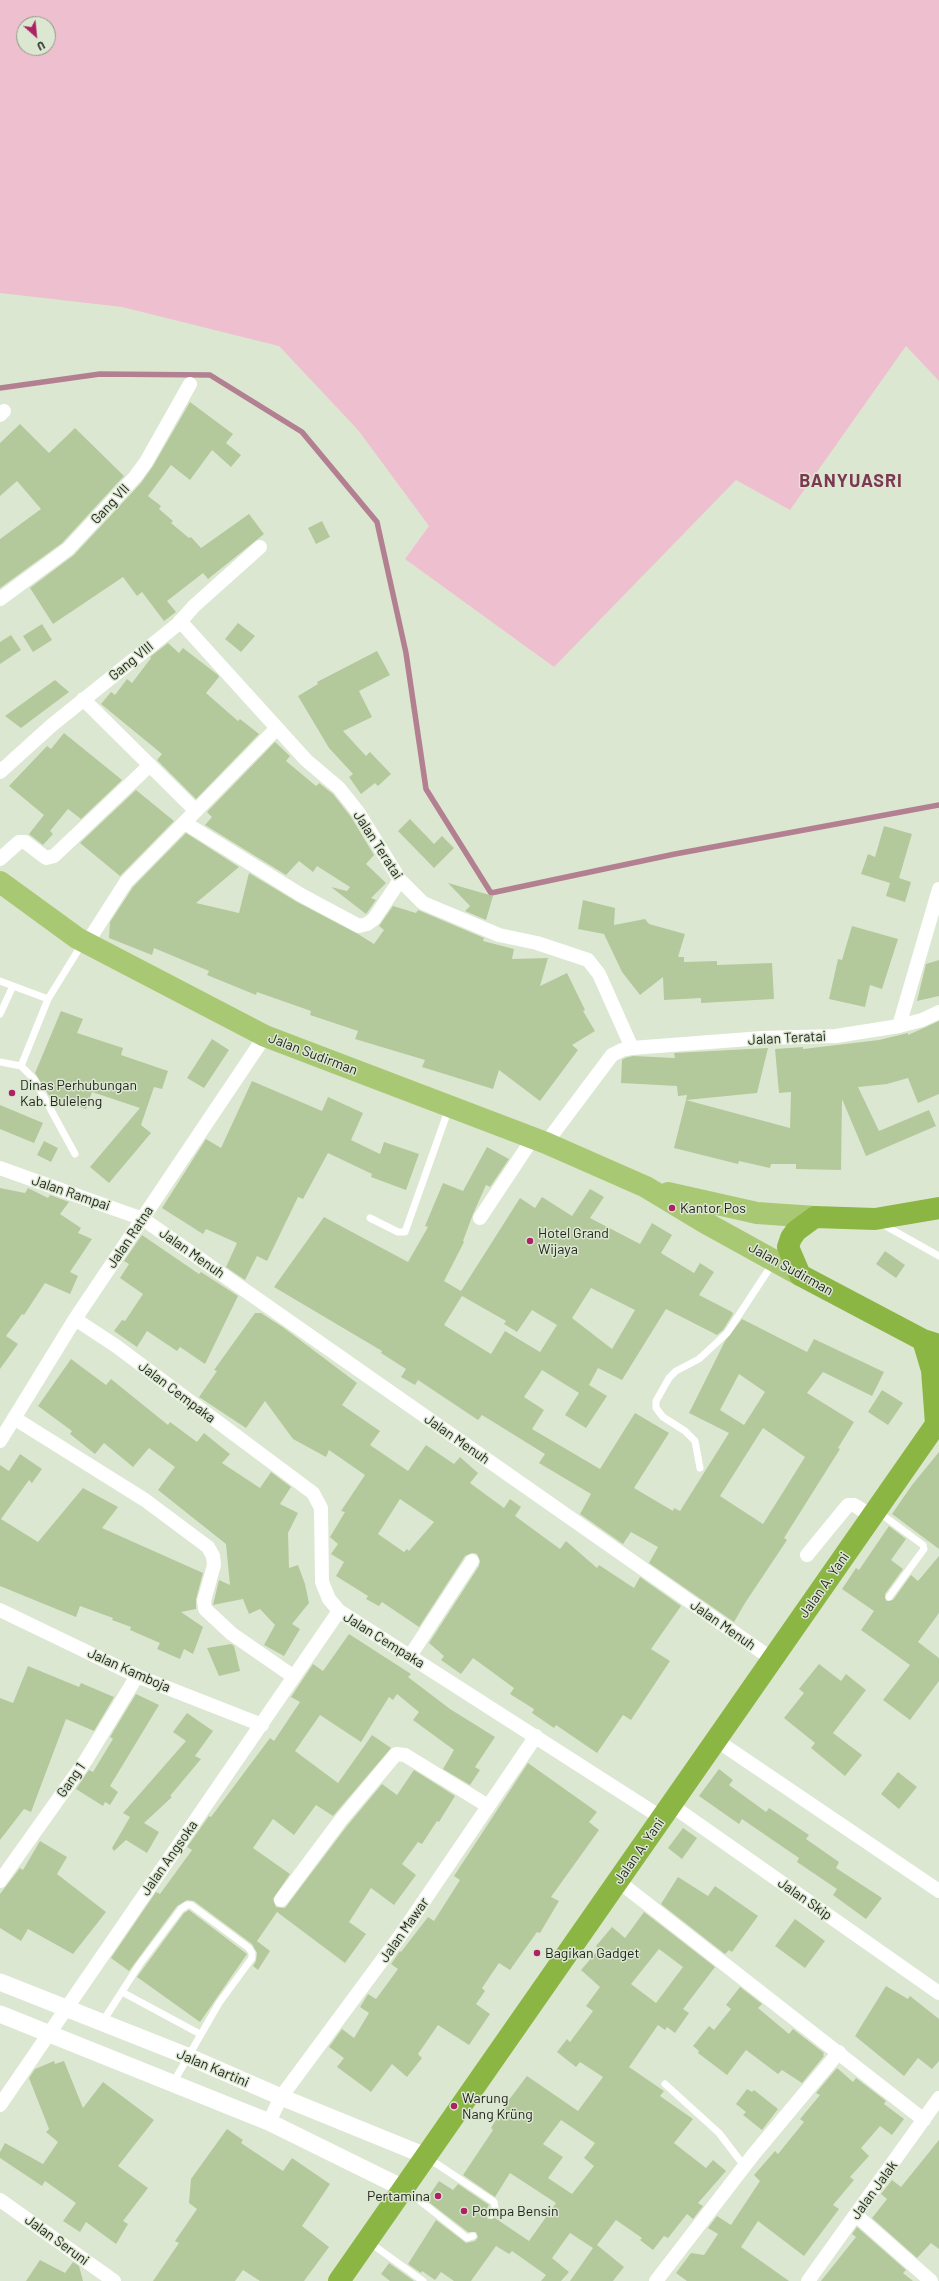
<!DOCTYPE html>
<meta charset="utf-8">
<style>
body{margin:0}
#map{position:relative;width:939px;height:2281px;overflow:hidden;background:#dce7d1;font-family:Barlow,sans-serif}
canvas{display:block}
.north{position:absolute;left:16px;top:16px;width:40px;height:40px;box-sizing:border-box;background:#dce7d1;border:1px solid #909888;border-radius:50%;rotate:153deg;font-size:11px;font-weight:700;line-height:16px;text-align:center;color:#1e221a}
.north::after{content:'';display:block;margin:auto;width:14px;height:18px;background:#ac2265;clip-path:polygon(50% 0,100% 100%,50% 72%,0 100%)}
</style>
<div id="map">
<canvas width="939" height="2281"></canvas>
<div class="north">U</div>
</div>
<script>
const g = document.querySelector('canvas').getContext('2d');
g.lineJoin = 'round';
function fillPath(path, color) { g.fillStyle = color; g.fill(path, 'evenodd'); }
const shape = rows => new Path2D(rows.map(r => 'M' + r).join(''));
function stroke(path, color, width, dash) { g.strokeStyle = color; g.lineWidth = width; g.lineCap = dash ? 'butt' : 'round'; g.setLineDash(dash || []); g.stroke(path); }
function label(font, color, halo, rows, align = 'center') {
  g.font = font + ' Barlow,sans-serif'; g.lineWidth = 3; g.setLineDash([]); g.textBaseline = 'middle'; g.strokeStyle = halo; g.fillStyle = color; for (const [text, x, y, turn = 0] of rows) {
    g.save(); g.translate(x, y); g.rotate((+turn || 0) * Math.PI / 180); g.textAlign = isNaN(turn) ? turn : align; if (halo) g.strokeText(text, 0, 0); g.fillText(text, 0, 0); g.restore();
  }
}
fillPath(shape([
 [0,0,939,0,939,381,906,346,790,510,736,480,554,667,405,559,429,526,358,430,279,346,122,307,0,293],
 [24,24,48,24,48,48,24,48]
]), '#eec0cf');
stroke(shape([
 [0,388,100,374,210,375,302,432,377,522,406,653,426,789,491,893,675,854,939,805]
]), '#b28091', 5.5);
fillPath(shape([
 [190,402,233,434,226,443,241,455,231,467,212,450,190,480,171,465,148,496,161,506,159,509,173,521,171,523,189,538,191,537,201,548,249,514,264,534,208,579,203,573,167,601,176,612,164,621,142,592,137,596,123,577,53,624,30,588,74,555,141,483,153,466],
 [20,424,49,453,75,428,124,476,62,543,0,588,0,539,41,509,17,481,0,496,0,443],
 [322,521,330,537,316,544,308,528],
 [238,623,255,636,241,652,225,639],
 [42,624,52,640,33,652,23,636],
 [11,635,21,650,0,664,0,642],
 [168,643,179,653,183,648,218,675,219,677,206,693,238,721,240,719,259,734,196,799,157,760,162,754,101,704,111,692,115,695,127,679,132,683,151,658,150,657],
 [377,651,390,675,359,691,372,717,343,731,366,756,370,752,391,774,378,786,375,783,361,794,349,777,353,774,329,748,298,696,318,684,317,682],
 [55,680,69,692,21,728,5,716],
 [64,733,122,780,81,819,68,809,50,831,53,834,43,845,29,834,44,815,9,786,47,746,51,749],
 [275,742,290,756,286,761,316,786,319,783,333,794,351,817,374,855,366,864,386,883,371,898,376,900,366,914,331,887,347,891,350,887,317,866,313,872,299,861,286,875,205,825,212,817,207,812],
 [136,790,174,821,120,876,80,843],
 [410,819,434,844,442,836,454,848,434,868,398,831],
 [884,826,912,834,899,878,911,882,905,902,886,896,890,883,861,874,868,854,875,857],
 [186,833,239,867,196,903,239,913,249,873,297,902,358,934,374,944,384,930,379,926,393,906,416,913,418,910,484,938,483,941,514,949,512,959,548,958,540,986,567,973,585,1010,583,1011,595,1031,572,1045,578,1050,540,1101,499,1070,493,1089,422,1067,425,1060,355,1039,358,1031,310,1015,311,1011,257,992,256,995,207,975,209,971,154,948,152,955,109,938,110,922,133,887],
 [448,883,493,896,486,920,465,911,470,906],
 [583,900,615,908,614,925,645,919,649,924,685,934,678,957,684,957,684,962,717,961,717,965,772,963,774,999,701,1003,701,998,664,1000,663,977,640,995,622,972,604,934,578,929],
 [852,926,898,939,882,989,870,985,865,1007,829,999,838,959,842,960],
 [939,960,939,996,917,1001,926,964],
 [61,1011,83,1019,77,1033,123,1048,121,1055,168,1071,162,1089,154,1087,141,1125,151,1133,109,1183,90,1167,140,1108,92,1092,86,1109,50,1097,35,1073],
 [939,1021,939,1094,918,1103,908,1078,887,1084,858,1087,879,1131,929,1110,936,1126,866,1156,842,1099,841,1170,796,1169,796,1164,771,1164,770,1168,739,1161,738,1164,674,1148,686,1100,790,1128,791,1092,779,1093,775,1049,803,1047,803,1049,879,1040,908,1033,908,1035],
 [212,1039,229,1050,204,1088,187,1078],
 [768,1048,757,1093,686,1100,687,1095,678,1096,677,1086,621,1083,622,1060,625,1058,633,1056,675,1058,674,1053],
 [252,1081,322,1111,328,1097,363,1113,351,1140,380,1154,384,1142,419,1154,406,1190,371,1177,372,1174,328,1153,303,1199,298,1197,267,1261,257,1256,245,1280,226,1267,237,1243,206,1229,203,1234,162,1208,206,1139,221,1148],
 [0,1105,43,1123,34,1143,0,1129],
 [44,1141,58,1148,51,1162,37,1155],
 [487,1147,509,1159,490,1187,486,1185,473,1214,463,1241,464,1242,444,1281,461,1291,520,1198,535,1208,542,1197,572,1216,590,1189,604,1197,590,1218,640,1244,652,1223,672,1235,661,1253,694,1273,700,1263,714,1272,699,1295,732,1312,733,1314,723,1330,717,1335,666,1309,622,1380,598,1368,589,1385,607,1396,586,1428,565,1415,579,1393,542,1370,524,1397,544,1410,532,1429,600,1469,635,1413,669,1433,634,1488,673,1511,674,1508,680,1511,729,1433,689,1413,725,1341,742,1319,807,1352,814,1339,884,1372,872,1396,823,1372,807,1393,854,1422,838,1448,840,1449,784,1538,787,1540,745,1603,734,1622,649,1563,658,1547,631,1532,623,1544,580,1514,591,1494,539,1463,545,1454,482,1415,478,1420,418,1380,415,1385,401,1377,406,1369,381,1353,382,1351,274,1287,324,1217,408,1262,428,1227,425,1226,443,1183,463,1191],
 [591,1288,635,1310,612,1349,572,1318],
 [462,1296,506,1321,504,1324,517,1332,532,1310,557,1325,540,1352,505,1331,491,1354,444,1325],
 [739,1374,765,1392,744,1425,720,1410],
 [763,1428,805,1457,763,1524,720,1496],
 [0,1188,25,1193,28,1188,48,1198,50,1195,69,1202,60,1214,81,1228,78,1233,92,1239,70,1272,78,1276,70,1294,45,1283,24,1315,22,1314,6,1336,18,1344,0,1369],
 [142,1235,199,1274,201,1272,238,1296,205,1364,180,1347,177,1351,147,1331,137,1347,114,1331,122,1320,125,1321,143,1294,120,1278,129,1264,124,1261],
 [885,1251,905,1265,896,1278,876,1264],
 [255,1313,261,1313,284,1328,357,1383,342,1405,380,1431,370,1445,408,1471,426,1445,454,1464,460,1457,478,1473,470,1483,504,1508,510,1499,521,1507,515,1516,560,1549,566,1541,597,1568,599,1565,634,1588,640,1577,681,1606,651,1649,670,1661,631,1720,623,1715,597,1753,556,1725,554,1728,532,1713,534,1709,510,1694,514,1688,473,1658,461,1674,441,1660,444,1656,429,1643,479,1566,480,1561,477,1554,472,1553,465,1556,419,1627,382,1602,379,1606,366,1599,368,1596,336,1576,344,1562,331,1554,338,1544,330,1537,345,1512,341,1511,365,1475,329,1450,326,1457,293,1439,265,1401,246,1428,199,1397,217,1371,214,1370],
 [400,1499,434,1522,409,1551,407,1549,404,1552,378,1534],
 [71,1359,106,1385,111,1379,168,1425,170,1422,197,1442,204,1433,230,1454,222,1463,260,1488,271,1472,291,1487,280,1504,298,1513,288,1533,289,1568,298,1565,305,1584,309,1603,292,1624,300,1629,284,1656,264,1645,275,1625,260,1609,249,1614,243,1599,213,1605,219,1580,230,1585,226,1544,158,1490,175,1467,149,1448,133,1467,104,1443,95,1454,70,1434,72,1431,38,1406],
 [882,1390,903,1403,888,1425,868,1412],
 [939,1452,939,1549,892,1514,912,1485],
 [20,1454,42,1469,32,1483,29,1480,1,1519,38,1542,83,1488,118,1507,102,1528,203,1573,196,1599,196,1609,181,1612,203,1627,193,1654,184,1649,180,1659,157,1649,160,1643,130,1630,131,1627,112,1620,113,1618,80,1606,76,1617,0,1586,0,1465,9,1471],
 [889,1526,906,1539,891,1560,903,1569,885,1594,886,1601,893,1600,911,1575,918,1581,939,1556,939,1613,918,1642,939,1658,939,1681,910,1720,883,1700,910,1665,861,1630,874,1611,842,1589,856,1568,859,1570],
 [349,1634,411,1674,408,1677,450,1709,495,1737,475,1767,480,1770,470,1785,443,1769,454,1750,413,1720,419,1712,397,1694,393,1700,389,1697,361,1742,320,1715,295,1751,338,1783,372,1735,391,1748,333,1816,316,1805,294,1835,273,1819,253,1848,290,1874,273,1899,276,1907,285,1908,347,1826,382,1784,397,1795,414,1770,455,1796,439,1822,437,1821,422,1844,418,1842,402,1864,416,1875,394,1905,371,1888,349,1922,366,1934,345,1963,277,1912,257,1941,270,1951,258,1970,253,1966,256,1961,257,1953,252,1944,194,1901,187,1900,177,1906,129,1971,111,1958,156,1892,160,1894,192,1850,187,1847,209,1816,211,1817,270,1738,274,1741,300,1702,291,1697,313,1664,323,1671],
 [231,1644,234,1646,240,1671,219,1676,207,1648],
 [819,1664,841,1681,846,1674,866,1690,833,1733,862,1755,845,1776,811,1748,815,1743,784,1718,804,1693,799,1689],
 [28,1666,79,1687,81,1683,114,1697,94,1731,66,1719,31,1812,24,1809,0,1840,0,1698,13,1703],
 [136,1694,159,1705,110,1786,118,1792,110,1805,105,1802,103,1806,76,1789,89,1770,93,1772,113,1739,110,1737],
 [187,1713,213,1731,195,1756,201,1759,170,1796,172,1797,144,1823,159,1832,147,1853,126,1840,114,1851,112,1848,130,1817,123,1813,186,1741,173,1732],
 [528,1763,597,1812,589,1822,599,1830,551,1897,559,1901,540,1933,537,1932,510,1970,499,1963,482,1988,485,1991,476,2004,490,2014,469,2045,438,2025,418,2054,422,2058,407,2077,392,2064,371,2092,337,2067,344,2058,329,2047,342,2029,354,2038,369,2013,360,2007,368,1994,376,1999,398,1969,391,1964,400,1951,401,1952,428,1917,434,1921,460,1880,454,1876],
 [719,1769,733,1780,729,1785,766,1812,769,1808,809,1835,806,1839,839,1862,836,1868,882,1898,866,1919,833,1895,837,1889,797,1862,799,1858,742,1819,739,1824,699,1796],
 [898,1772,917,1787,899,1809,881,1794],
 [683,1828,697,1838,682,1859,668,1848],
 [40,1841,67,1857,57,1874,106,1912,73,1954,28,1929,21,1941,0,1928,0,1894,20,1868,23,1870],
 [678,1877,708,1896,715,1886,758,1916,732,1952,729,1950,725,1954,661,1904],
 [189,1910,247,1954,200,2022,137,1977,184,1913],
 [644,1912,715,1967,683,2009,689,2013,675,2033,667,2027,665,2030,658,2025,629,2067,664,2091,660,2096,693,2119,674,2143,706,2168,713,2160,726,2171,698,2203,703,2206,693,2219,687,2214,668,2238,664,2236,653,2250,640,2240,642,2238,616,2220,597,2245,624,2267,613,2281,570,2281,593,2248,570,2233,552,2258,569,2272,561,2281,541,2281,546,2275,512,2251,509,2254,496,2246,471,2281,454,2281,441,2272,435,2280,422,2271,421,2273,408,2264,436,2220,466,2243,475,2241,478,2237,476,2232,468,2232,426,2200,439,2181,453,2190,458,2184,489,2205,485,2212,488,2219,495,2218,529,2241,556,2203,510,2173,495,2197,463,2175,493,2130,491,2128,505,2105,527,2076,578,2111,603,2077,580,2062,576,2067,557,2052,567,2039,570,2042,593,2011,586,2006,600,1987,581,1970,599,1949,596,1946,612,1927,625,1938],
 [659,1949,683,1967,656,2003,631,1984],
 [561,2120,595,2143,584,2158,594,2166,572,2194,548,2178,563,2157,543,2144],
 [795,1919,825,1941,805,1968,775,1946],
 [886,1986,908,1999,910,1996,939,2019,939,2061,932,2069,918,2058,904,2076,855,2036],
 [740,1987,762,2004,758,2008,789,2034,793,2029,824,2053,823,2055,824,2056,802,2083,782,2070,778,2074,746,2050,727,2075,698,2053,699,2051,693,2046,709,2026,714,2030,731,2009,726,2005],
 [54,2061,55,2064,64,2061,83,2108,103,2082,154,2120,118,2166,148,2188,123,2221,128,2224,116,2244,86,2222,80,2232,63,2221,76,2203,45,2181,42,2186,0,2158,0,2152,5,2143,43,2164,58,2142,46,2132,49,2129,29,2078,35,2069],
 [837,2068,853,2082,856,2078,886,2101,884,2104,904,2119,892,2135,880,2126,861,2148,869,2156,850,2177,854,2180,833,2205,839,2209,804,2256,758,2221,741,2247,789,2281,687,2281,676,2273,691,2253,704,2255,718,2234,708,2228,717,2216,731,2225,760,2181,754,2175,775,2151,778,2154,804,2122,800,2119,820,2095,816,2093],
 [747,2089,752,2092,754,2090,778,2109,762,2130,743,2115,746,2112,736,2104],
 [227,2129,243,2140,241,2143,283,2171,292,2158,330,2184,302,2226,329,2247,304,2281,260,2281,243,2270,235,2281,153,2281,179,2243,175,2241,197,2209,189,2203,191,2179],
 [939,2140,939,2249,931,2243,917,2258,872,2218,887,2199,881,2194,892,2180,901,2187],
 [857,2227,906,2270,903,2273,913,2281,821,2281,856,2237,852,2234],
 [40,2260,65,2273,73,2262,79,2266,83,2281,26,2281],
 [389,2263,414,2281,390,2281,381,2274]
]), '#b3c99c');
stroke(shape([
 [0,981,48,999],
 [0,1014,13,986],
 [0,1062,21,1066],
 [75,1154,34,1079,21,1066,48,999,82,944],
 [370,1218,398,1232,405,1232,449,1108],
 [882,1224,939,1256],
 [700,1468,695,1441,685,1431,663,1417,656,1408,656,1401,669,1378,676,1371,699,1359,727,1333,773,1263],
 [877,1511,923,1545,924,1549,889,1597],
 [122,1992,200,2034],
 [103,2021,139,1965,181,1909,187,1905,191,1905,249,1948,252,1953,252,1958,219,2003,173,2083],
 [665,2084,719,2133,745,2167],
 [428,2158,494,2202,495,2208,491,2215],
 [405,2189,467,2238,473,2236],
 [369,2242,423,2281]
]), '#fff', 7);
stroke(shape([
 [0,415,4,411],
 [0,599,68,549,135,477,146,462,190,384],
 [180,621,306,760,339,788,358,812,400,880,423,903,499,935,537,943,588,960,599,974,632,1048],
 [83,699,196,811],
 [0,772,52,725,178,624,194,606,260,547],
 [185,823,301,895,359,926,367,924,374,919,400,880],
 [0,859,19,842,25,842,46,858,54,856,150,765],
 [87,943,126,882,277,728],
 [899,1026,939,889],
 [546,1143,612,1055,622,1050,632,1048,762,1038,836,1036,899,1026,922,1020,939,1012],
 [0,1168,143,1219,772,1659],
 [480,1218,533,1138],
 [75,1319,116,1346,313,1493,321,1508,322,1582,329,1599,339,1611,662,1818],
 [14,1418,145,1500,208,1547,213,1556,214,1565,204,1601,205,1609,232,1634,294,1677],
 [0,1441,75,1319,265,1036],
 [807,1555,848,1505,854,1505,872,1516],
 [0,1610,137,1676,262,1725],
 [410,1656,472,1561],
 [716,1740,939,1891],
 [671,1805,939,1993],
 [0,1881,86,1760,137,1676],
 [618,1881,924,2120],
 [281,1900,340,1821,396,1754,405,1755,488,1806],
 [0,2105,339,1611],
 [269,2122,281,2097,400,1936,536,1736],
 [0,2200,114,2281],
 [856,2215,931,2281],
 [656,2281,753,2155,839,2052],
 [808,2281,939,2098]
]), '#fff', 14);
stroke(shape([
 [0,1982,187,2056,281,2097,426,2156],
 [0,2014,269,2122,403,2188]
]), '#fff', 17);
stroke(shape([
 [0,882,77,938,265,1036,546,1143,646,1187,704,1222,800,1275],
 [668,1193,757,1213,815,1217]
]), '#a9c873', 22);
stroke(shape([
 [939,1208,875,1219,815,1217,796,1231,791,1238,788,1247,800,1275,923,1340,939,1345],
 [923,1340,932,1370,936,1424],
 [339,2281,939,1420]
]), '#8cb644', 22);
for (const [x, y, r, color] of [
 [12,1093,4,"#ac2265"],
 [672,1208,4,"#ac2265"],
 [530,1241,4,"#ac2265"],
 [537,1953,4,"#ac2265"],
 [454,2106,4,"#ac2265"],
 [438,2196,4,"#ac2265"],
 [464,2211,4,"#ac2265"]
]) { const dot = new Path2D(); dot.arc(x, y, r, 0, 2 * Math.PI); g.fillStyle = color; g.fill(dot); stroke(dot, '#dce7d1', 1.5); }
label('14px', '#1e221a', '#dce7d1', [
 ["Gang VII",110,504,-47],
 ["Gang VIII",131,661,-39],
 ["Jalan Teratai",378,845,57],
 ["Jalan Teratai",787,1038,-3],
 ["Jalan Sudirman",313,1054,21],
 ["Jalan Rampai",71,1193,19],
 ["Jalan Ratna",130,1237,-56],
 ["Jalan Menuh",192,1253,35],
 ["Jalan Sudirman",791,1269,29],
 ["Jalan Cempaka",177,1392,37],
 ["Jalan Menuh",457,1439,35],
 ["Jalan A. Yani",824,1585,-55],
 ["Jalan Menuh",723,1625,35],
 ["Jalan Cempaka",384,1640,32],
 ["Jalan Kamboja",129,1670,24],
 ["Gang 1",71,1780,-55],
 ["Jalan A. Yani",639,1851,-55],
 ["Jalan Angsoka",169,1858,-55],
 ["Jalan Skip",805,1899,35],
 ["Jalan Mawar",404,1930,-55],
 ["Jalan Kartini",213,2068,23],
 ["Jalan Jalak",874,2190,-54],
 ["Jalan Seruni",57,2240,36]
]);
label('14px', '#1e221a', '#dce7d1', [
 ["Dinas Perhubungan",20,1085],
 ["Kab. Buleleng",20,1101],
 ["Kantor Pos",680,1208],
 ["Hotel Grand",538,1233],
 ["Wijaya",538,1249],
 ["Bagikan Gadget",545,1953],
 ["Warung",462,2098],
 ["Nang Krüng",462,2114],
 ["Pertamina",430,2196,"right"],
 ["Pompa Bensin",472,2211]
], 'left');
g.letterSpacing = '1px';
label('bold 18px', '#7c3853', '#dce7d1', [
 ["BANYUASRI",851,481]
]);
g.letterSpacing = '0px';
</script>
